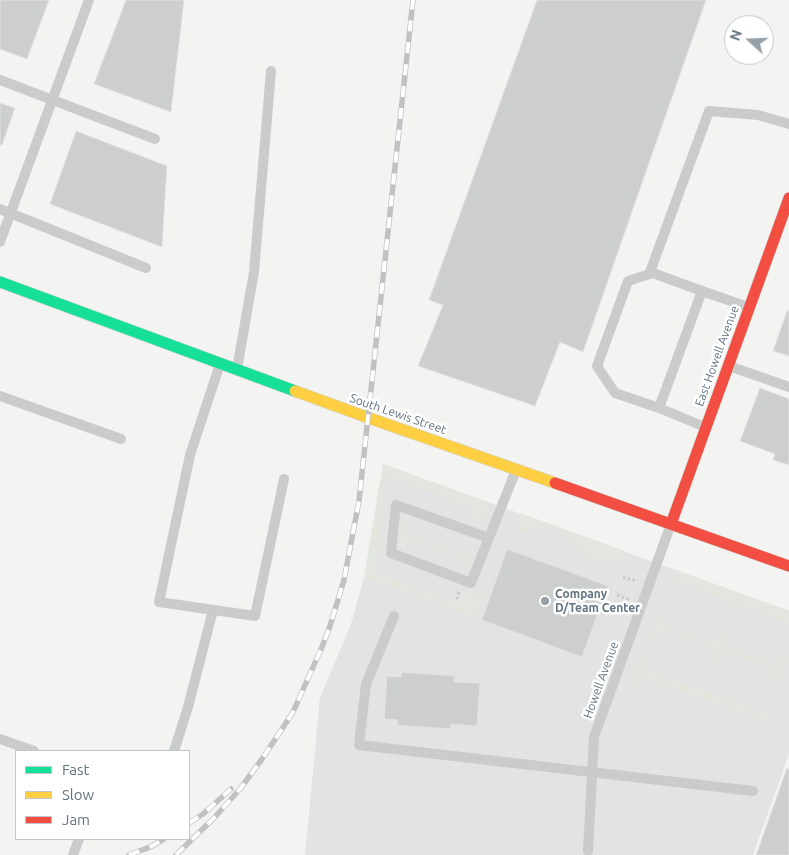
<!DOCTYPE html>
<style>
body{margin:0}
#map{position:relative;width:789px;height:855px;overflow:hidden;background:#f3f3f1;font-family:Ubuntu,sans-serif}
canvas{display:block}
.legend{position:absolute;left:15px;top:750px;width:175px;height:90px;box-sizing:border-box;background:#fff;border:1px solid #c0c7cd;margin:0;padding:6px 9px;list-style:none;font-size:15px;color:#627382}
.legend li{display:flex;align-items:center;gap:10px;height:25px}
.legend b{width:25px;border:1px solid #c0c7cd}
.north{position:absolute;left:724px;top:15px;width:50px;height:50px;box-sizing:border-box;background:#fff;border:1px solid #c0c7cd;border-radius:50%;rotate:290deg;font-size:14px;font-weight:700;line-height:20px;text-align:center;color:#627382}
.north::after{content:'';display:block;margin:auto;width:18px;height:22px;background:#95a0a9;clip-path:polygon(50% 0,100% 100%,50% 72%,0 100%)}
</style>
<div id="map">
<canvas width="789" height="855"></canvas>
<ul class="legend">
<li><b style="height:6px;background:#16e098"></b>Fast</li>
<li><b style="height:6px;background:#ffcf43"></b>Slow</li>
<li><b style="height:6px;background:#f24e42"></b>Jam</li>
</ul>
<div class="north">N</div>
</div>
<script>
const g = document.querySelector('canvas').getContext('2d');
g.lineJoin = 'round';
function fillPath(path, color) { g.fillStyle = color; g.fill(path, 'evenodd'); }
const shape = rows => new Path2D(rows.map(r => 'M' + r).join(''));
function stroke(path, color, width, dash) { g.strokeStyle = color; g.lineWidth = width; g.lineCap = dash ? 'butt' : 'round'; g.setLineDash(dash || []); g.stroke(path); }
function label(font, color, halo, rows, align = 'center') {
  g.font = font + ' Ubuntu,sans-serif'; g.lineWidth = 5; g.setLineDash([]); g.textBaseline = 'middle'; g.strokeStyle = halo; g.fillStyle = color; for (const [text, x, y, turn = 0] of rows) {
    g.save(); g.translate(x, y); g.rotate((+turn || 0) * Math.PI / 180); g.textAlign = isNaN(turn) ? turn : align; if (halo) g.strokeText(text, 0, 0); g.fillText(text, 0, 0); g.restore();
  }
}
fillPath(shape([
 [383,464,789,611,789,754,753,855,305,855,320,698,351,624,365,574]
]), '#e2e3e2');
fillPath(shape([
 [383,464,490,503,484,523,466,516,470,506,384,476,379,557,373,572,459,604,464,591,478,596,480,589,485,591,475,617,364,577],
 [520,513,625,551,622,561,617,559,604,561,593,559,585,555,566,534,555,529,540,528,529,531,521,532,515,529],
 [401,517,408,519,404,532,465,554,469,545,473,546,465,570,460,568,464,558,410,539,406,549,398,546],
 [676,570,789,611,789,629,787,629,789,623,737,604,734,613,728,611,731,601,676,581,673,589,669,588],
 [660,611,664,612,665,615,662,624,714,643,719,633,725,633,725,638,723,646,776,664,779,656,782,654,785,655,786,657,785,660,777,681,775,683,771,681,773,669,724,651,719,662,716,661,713,657,715,648,660,630,657,638,654,640,651,638,651,634],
 [643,656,648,658,644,670,772,715,770,719,769,722,642,677,637,689,630,686,634,676,631,674,635,667,638,668]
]), '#e2e6df');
const building = shape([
 [0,0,49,0,27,59,0,49,0,0],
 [126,0,184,0,171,112,94,84,126,0],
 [537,0,706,0,583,352,560,342,535,406,418,366,443,305,429,300,537,0],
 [0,103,15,108,2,145,0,145,0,103],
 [76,131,167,166,162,247,50,204,76,131],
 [787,311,789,311,789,356,773,351,787,311],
 [760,388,789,399,789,465,773,460,775,454,740,441,760,388],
 [507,549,608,586,582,657,482,620,507,549],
 [402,672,455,676,454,682,480,683,477,726,451,724,450,729,397,725,398,720,384,719,387,676,401,677,402,672],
 [787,768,789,769,789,855,756,855,787,768]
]);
fillPath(building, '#cdcece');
stroke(building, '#e2e2e1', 1);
const fast = shape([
 [0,282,295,391]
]);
const slow = shape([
 [295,391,369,418,555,483]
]);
const jam = shape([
 [555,483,789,566],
 [671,524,789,198]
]);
stroke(fast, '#cfd1d1', 12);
stroke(slow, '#cfd1d1', 12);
stroke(jam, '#cfd1d1', 12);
stroke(shape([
 [623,577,636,581],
 [459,592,457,598,460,599],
 [617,595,630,600],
 [612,608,626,612]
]), '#c8c9c9', 3, [2.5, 2.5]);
stroke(shape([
 [0,80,155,139],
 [0,209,146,268],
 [0,242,89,0],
 [653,273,628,281,597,366,615,393,659,408],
 [702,291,650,272,709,111,758,115,789,124],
 [220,364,190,455,159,602,255,616,284,479],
 [729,366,789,387],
 [237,369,254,272,271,71],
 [0,396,121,439],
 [705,427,659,408,702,291,748,307],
 [489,538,396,505,391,553,471,583,516,470],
 [394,616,366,684,359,745,753,791],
 [0,739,34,751],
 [174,751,188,707,213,610],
 [588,851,594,737,671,524],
 [73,855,79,839]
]), '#cacccc', 10);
stroke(fast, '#16e098', 11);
stroke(slow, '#ffcf43', 11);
stroke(jam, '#f24e42', 11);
const rail = shape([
 [189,823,203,814,231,789],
 [129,855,150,847,164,839],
 [176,855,214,818,240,789,262,759,280,732,293,712,322,647,330,626,344,580,359,501,413,0]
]);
stroke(rail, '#c0c2c2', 5.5);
stroke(rail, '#fff', 4, [11]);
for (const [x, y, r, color] of [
 [545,601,5,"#95a0a9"]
]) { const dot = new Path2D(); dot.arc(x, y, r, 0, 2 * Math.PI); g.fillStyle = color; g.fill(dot); stroke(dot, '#fff', 2); }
label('12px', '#627382', '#fff', [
 ["East Howell Avenue",717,356,-70],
 ["South Lewis Street",398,414,19],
 ["Howell Avenue",601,680,-70]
]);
label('bold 12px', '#627382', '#fff', [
 ["Company",555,594],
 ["D/Team Center",555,608]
], 'left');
</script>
